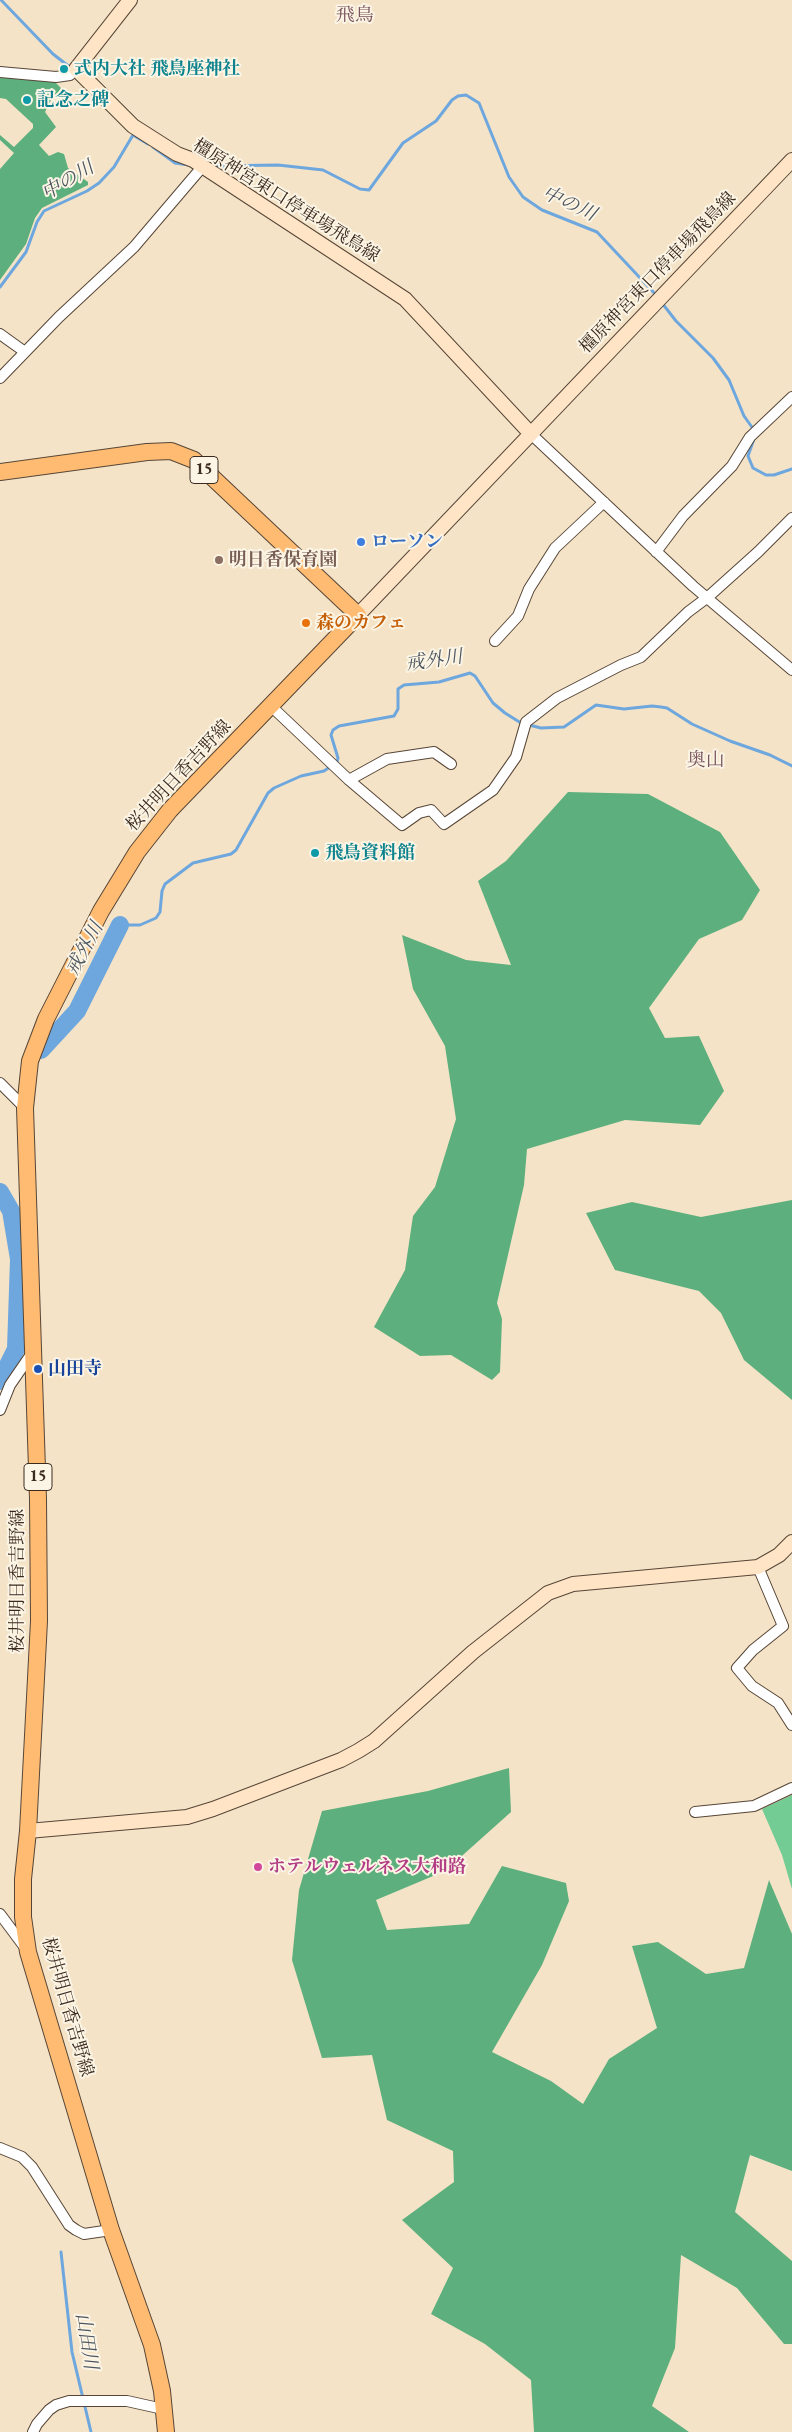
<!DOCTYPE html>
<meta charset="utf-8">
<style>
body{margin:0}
canvas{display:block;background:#f4e3c7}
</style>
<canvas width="792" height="2432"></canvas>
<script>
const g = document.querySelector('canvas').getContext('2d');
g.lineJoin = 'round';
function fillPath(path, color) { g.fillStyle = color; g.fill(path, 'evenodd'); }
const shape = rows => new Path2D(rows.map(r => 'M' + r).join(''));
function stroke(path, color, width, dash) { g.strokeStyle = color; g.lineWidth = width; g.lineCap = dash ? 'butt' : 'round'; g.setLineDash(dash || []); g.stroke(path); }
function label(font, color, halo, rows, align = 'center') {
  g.font = font + ' "EB Garamond","Noto Serif JP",serif'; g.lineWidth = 4; g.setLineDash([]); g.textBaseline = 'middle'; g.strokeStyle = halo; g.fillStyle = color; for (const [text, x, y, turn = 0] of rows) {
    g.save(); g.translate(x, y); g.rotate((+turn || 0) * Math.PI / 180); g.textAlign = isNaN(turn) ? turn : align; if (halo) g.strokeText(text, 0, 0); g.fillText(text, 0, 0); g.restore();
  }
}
fillPath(shape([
 [792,1795,792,1889,782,1855,762,1809]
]), '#72cc93');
fillPath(shape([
 [0,75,55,82,62,89,51,100,45,112,56,127,39,145,49,156,58,152,64,154,68,168,88,182,88,185,42,208,35,218,26,244,0,280,0,169,14,153,0,140,0,135,14,147,33,128,33,124,6,99,0,98],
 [568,792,648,794,720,832,760,890,742,920,699,939,649,1008,665,1038,699,1036,724,1091,700,1125,625,1120,527,1149,524,1185,497,1303,502,1319,500,1372,492,1380,451,1355,420,1356,374,1327,405,1270,413,1216,435,1187,456,1119,445,1046,413,989,402,935,466,960,511,965,478,881,506,861],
 [792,1200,792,1400,744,1360,721,1313,699,1291,615,1270,586,1213,632,1202,701,1217],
 [509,1768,511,1812,445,1871,376,1900,387,1930,469,1924,502,1866,566,1883,569,1901,542,1965,492,2052,551,2081,583,2104,609,2059,657,2028,632,1946,658,1942,706,1974,744,1968,769,1880,792,1934,792,2171,750,2155,735,2212,792,2261,792,2344,784,2344,737,2288,681,2255,675,2348,652,2406,689,2432,534,2432,531,2380,485,2344,431,2314,453,2268,402,2220,454,2182,453,2151,387,2120,372,2055,322,2058,292,1960,299,1890,322,1811,428,1791]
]), '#5db07d');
stroke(shape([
 [1,0,53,54,71,68],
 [153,147,175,163,189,165],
 [213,166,278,165,323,170,360,189,369,190,403,143,436,121,452,100,458,96,466,95,479,103,509,177,523,197,542,210,597,232,657,296],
 [0,287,26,252,37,222,44,211,87,191,99,183,114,167,133,135,148,144],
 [662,303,676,321,713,358,729,380,744,416,754,430],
 [755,436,748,456,753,468,766,475,774,475,792,469],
 [120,925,140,925,156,918,160,912,162,891,165,884,193,863,231,854,236,850,268,793,274,788,301,776,324,771,337,762,338,758,331,735,333,730,339,726,394,716,398,709,398,689,404,685,439,682,470,673,475,676,493,703,505,713,521,723,541,728,564,727,596,705,624,709,652,706,661,707,667,708,692,724,730,741,770,755,792,766],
 [61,2252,72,2352,91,2432]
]), '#6ea7de', 3);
stroke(shape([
 [41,1050,77,1011,120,925],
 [0,1192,11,1211,19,1259,16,1349,0,1381]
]), '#6ea7de', 18);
const street = shape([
 [0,72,56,77,70,75,76,69],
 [0,334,25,352],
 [0,378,59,317,134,247,203,166],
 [531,434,693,586,792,670],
 [656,552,683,516,732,466,750,437,792,397],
 [495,641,518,616,529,589,555,548,604,502],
 [272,707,349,780,402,825,419,813,431,810,444,824,493,790,516,757,526,722,557,698,621,665,641,657,688,612,708,597,758,552,792,518],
 [349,780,387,759,434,752,451,764],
 [0,1083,25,1108],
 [0,1410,10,1385,32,1353],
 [758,1567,783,1626,753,1650,737,1668,752,1686,778,1703,792,1725],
 [695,1812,754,1806,792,1788],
 [0,1914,26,1949],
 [0,2148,22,2157,32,2167,69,2225,76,2230,84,2234,111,2230],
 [33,2432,37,2424,49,2410,56,2405,69,2401,127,2401,163,2409]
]);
const secondary = shape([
 [130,0,76,69,133,126,177,154,193,160,405,299,531,434],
 [358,615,792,160],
 [28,1831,187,1817,213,1809,341,1760,358,1751,374,1741,473,1652,548,1593,573,1584,758,1567,779,1555,792,1542]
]);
const primary = shape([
 [0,472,147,452,171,451,194,460,358,615,170,810,137,852,101,911,46,1019,30,1061,25,1108,38,1499,39,1621,28,1831,23,1879,23,1917,28,1952,111,2230,152,2345,162,2391,166,2432]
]);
stroke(street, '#574637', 12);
stroke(secondary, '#574637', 16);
stroke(primary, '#574637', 18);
stroke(street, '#fff', 10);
stroke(secondary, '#ffe4c6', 14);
stroke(primary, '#ffbb71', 16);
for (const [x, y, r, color] of [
 [64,69,5,"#0f9aa8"],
 [27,100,5,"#0f9aa8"],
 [361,542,5,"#3f7fe0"],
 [219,560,5,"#8d6e63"],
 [306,623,5,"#e8710a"],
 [315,853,5,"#0f9aa8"],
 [38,1369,5,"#1a4fb4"],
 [258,1867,5,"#d1479c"]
]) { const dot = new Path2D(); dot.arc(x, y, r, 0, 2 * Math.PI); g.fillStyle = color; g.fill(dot); stroke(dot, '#fcf5e5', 2); }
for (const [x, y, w] of [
 [204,470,28],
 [38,1477,28]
]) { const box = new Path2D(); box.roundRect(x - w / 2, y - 13.5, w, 27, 4); g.fillStyle = '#fcf5e5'; g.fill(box); stroke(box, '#3b2a1e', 1); }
label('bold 16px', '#3b2a1e', null, [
 ["15",204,470],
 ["15",38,1477]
]);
label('bold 18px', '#0d838f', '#fcf5e5', [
 ["式内大社 飛鳥座神社",74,69],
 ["記念之碑",37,100],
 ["飛鳥資料館",325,853]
], 'left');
label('18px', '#3b2a1e', '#fcf5e5', [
 ["橿原神宮東口停車場飛鳥線",286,201,32],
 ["橿原神宮東口停車場飛鳥線",658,273,-46],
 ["桜井明日香吉野線",179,776,-47],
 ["桜井明日香吉野線",18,1581,-90],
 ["桜井明日香吉野線",67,2007,74]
]);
label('bold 18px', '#366cbe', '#fcf5e5', [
 ["ローソン",371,542]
], 'left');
label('bold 18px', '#785e54', '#fcf5e5', [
 ["明日香保育園",229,560]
], 'left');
label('bold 18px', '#c56008', '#fcf5e5', [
 ["森のカフェ",316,623]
], 'left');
label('bold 18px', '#164399', '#fcf5e5', [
 ["山田寺",48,1369]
], 'left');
label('bold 18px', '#b23c85', '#fcf5e5', [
 ["ホテルウェルネス大和路",268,1867]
], 'left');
label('19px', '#7b555e', '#fcf5e5', [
 ["飛鳥",355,16],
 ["奥山",706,761]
]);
label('italic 19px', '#4d5661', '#fcf5e5', [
 ["中の川",68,181,-31],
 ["中の川",569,204,25],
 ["戒外川",434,661,-8],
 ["戒外川",85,949,-62],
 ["山田川",86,2341,81]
]);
</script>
